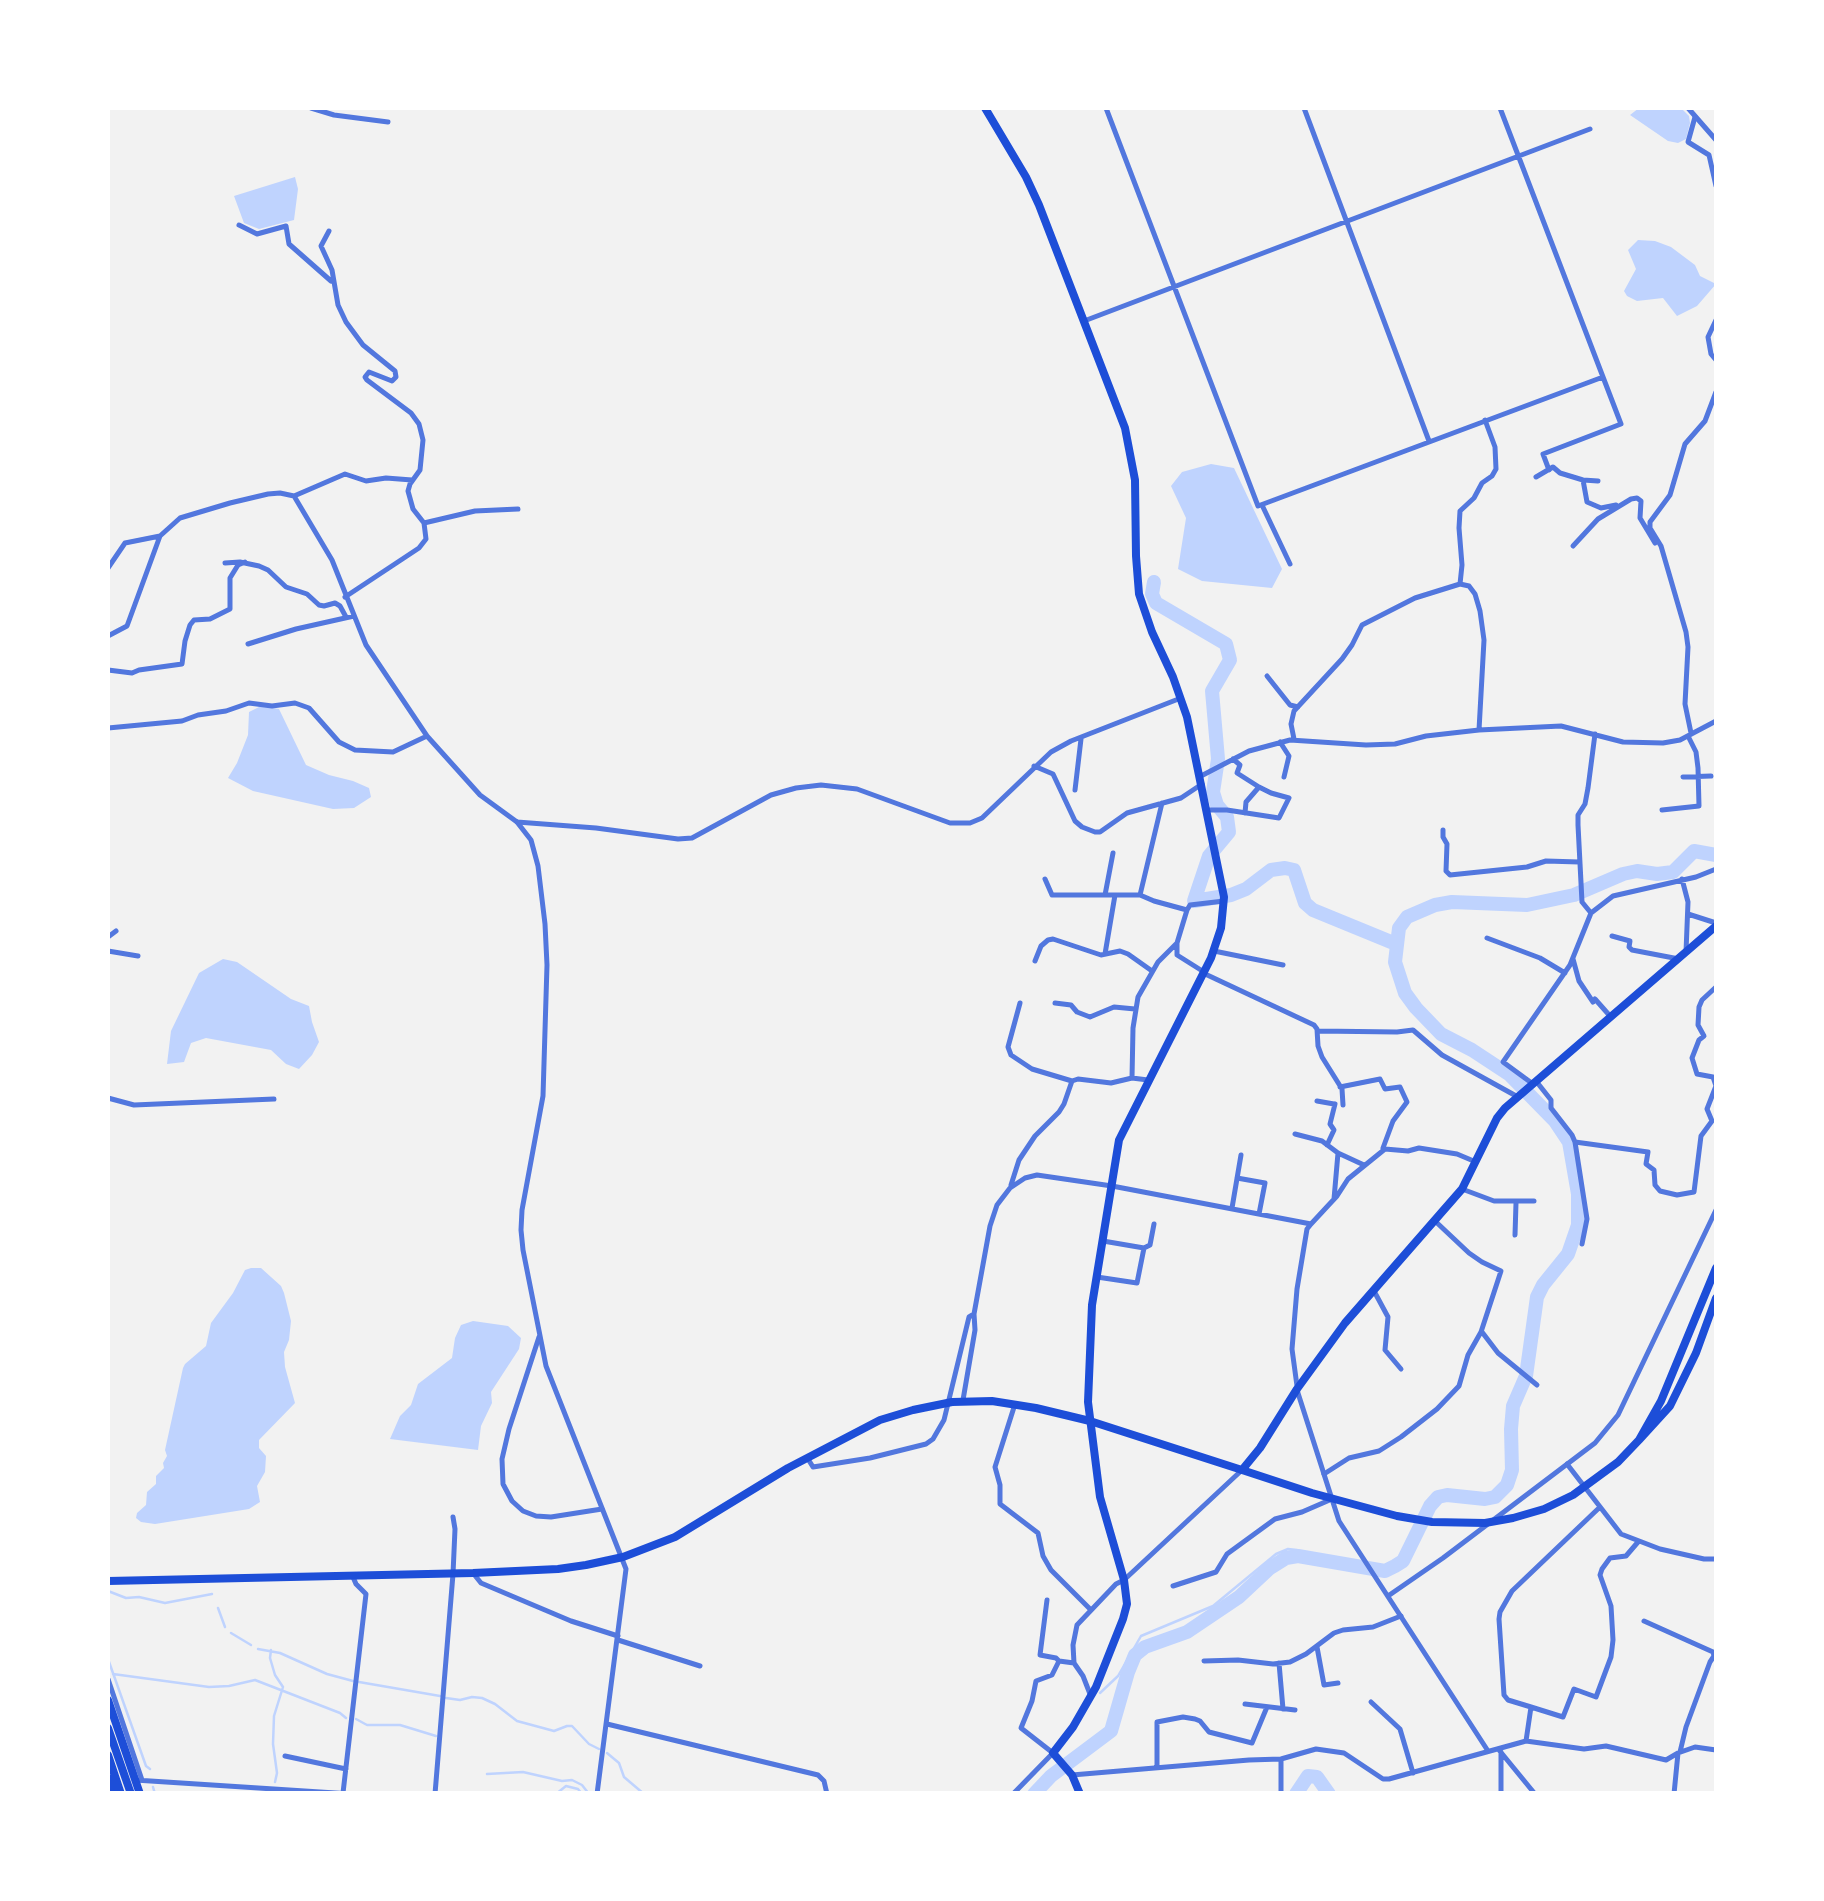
<!DOCTYPE html>
<style>
body{margin:0}
#map{position:relative;width:1824px;height:1901px;overflow:hidden;background:#f2f2f2;font-family:Inter,sans-serif}
canvas{display:block}
.frame{position:absolute;inset:0;border:110px solid #fff;pointer-events:none}
</style>
<div id="map">
<canvas width="1824" height="1901"></canvas>
<div class="frame"></div>
</div>
<script>
const g = document.querySelector('canvas').getContext('2d');
g.lineJoin = 'round';
function fillPath(path, color) { g.fillStyle = color; g.fill(path, 'evenodd'); }
const shape = rows => new Path2D(rows.map(r => 'M' + r).join(''));
function stroke(path, color, width, dash) { g.strokeStyle = color; g.lineWidth = width; g.lineCap = dash ? 'butt' : 'round'; g.setLineDash(dash || []); g.stroke(path); }
fillPath(shape([
 [1639,108,1681,108,1689,116,1690,123,1686,139,1678,143,1668,141,1630,115],
 [295,177,298,189,294,220,259,229,244,223,234,196],
 [1638,240,1655,241,1671,247,1695,265,1700,276,1716,284,1697,306,1677,316,1663,298,1637,301,1627,296,1624,291,1636,269,1628,250],
 [1211,464,1234,468,1282,569,1272,588,1202,581,1178,569,1186,518,1171,486,1182,472],
 [261,706,279,709,306,765,329,775,353,781,369,788,371,797,354,808,333,809,253,791,228,778,237,763,248,735,249,712],
 [223,959,237,962,291,999,309,1006,312,1022,319,1042,312,1055,299,1069,286,1064,271,1050,206,1038,191,1043,184,1062,167,1064,171,1031,199,973],
 [251,1268,261,1268,281,1286,284,1293,291,1321,289,1340,284,1352,285,1367,295,1403,259,1440,259,1448,266,1456,265,1472,257,1486,260,1502,249,1509,155,1524,141,1522,136,1518,137,1513,146,1505,147,1492,156,1484,156,1476,164,1468,163,1463,167,1456,165,1450,183,1368,185,1364,206,1346,211,1323,233,1293,245,1270],
 [473,1321,508,1326,521,1338,519,1349,491,1392,492,1403,481,1426,478,1450,390,1439,400,1416,411,1405,418,1384,452,1358,455,1338,461,1325]
]), '#bfd3fe');
stroke(shape([
 [108,1591,126,1598,139,1597,165,1603,212,1594],
 [218,1608,225,1627],
 [231,1633,251,1645],
 [258,1649,280,1653,327,1674,353,1681],
 [271,1650,270,1658,275,1675,283,1687,274,1716,273,1744,277,1773,275,1782],
 [108,1659,146,1766,150,1769],
 [113,1674,209,1687,229,1686,255,1680,340,1713,346,1718],
 [359,1682,440,1696],
 [1100,1693,1118,1676,1141,1636,1213,1606,1276,1554,1288,1549,1297,1550,1298,1556],
 [446,1698,460,1700,472,1697,482,1698,495,1704,517,1721,554,1731,567,1726,572,1726,589,1744,599,1749],
 [356,1719,367,1725,400,1725,436,1736],
 [607,1753,619,1763,624,1777,644,1794],
 [487,1774,523,1772,562,1781,572,1780,582,1785,589,1794],
 [153,1787,155,1794],
 [556,1794,566,1786,578,1789,582,1794]
]), '#bfd3fe', 2.5);
stroke(shape([
 [1154,582,1152,594,1156,603,1226,644,1230,660,1212,691,1218,759,1213,792,1217,805,1227,817,1229,832,1209,856,1194,901,1231,895,1246,889,1271,870,1285,868,1294,870,1305,903,1313,910,1396,944],
 [1034,1794,1051,1776,1111,1731,1128,1672,1135,1655,1145,1647,1187,1632,1239,1597,1270,1568,1286,1558,1298,1556,1385,1571,1395,1566,1403,1561,1430,1506,1438,1497,1447,1495,1485,1499,1495,1497,1507,1485,1512,1470,1511,1429,1513,1406,1526,1376,1537,1297,1543,1285,1568,1254,1578,1225,1578,1194,1569,1142,1555,1121,1510,1075,1472,1050,1441,1034,1416,1008,1405,993,1395,962,1399,928,1407,917,1435,905,1452,902,1527,905,1574,895,1623,874,1637,871,1657,874,1673,872,1694,851,1716,855],
 [1296,1794,1308,1776,1317,1777,1329,1794]
]), '#bfd3fe', 14);
stroke(shape([
 [1106,108,1258,506,1603,377],
 [1304,108,1429,441],
 [1500,108,1621,424,1543,454,1549,470],
 [1695,117,1688,142,1709,155,1716,186],
 [239,225,257,234,286,226,289,244,331,281],
 [329,231,321,246,332,270,338,305,346,322,363,345,395,371,396,377,392,381,369,372,365,377,367,380,411,413,419,424,423,440,420,470,410,484,408,491,413,509,424,523,426,539,419,548,345,597],
 [1716,320,1708,337,1711,354,1716,360],
 [1084,321,1590,129],
 [1536,477,1553,467,1560,473,1583,480,1598,481],
 [1583,480,1587,502,1601,508,1616,505],
 [294,496,332,560,366,645,427,736,480,795,517,822,596,828,678,839,692,838,771,795,796,788,821,785,857,789,950,823,970,823,982,818,1051,752,1071,741,1181,698],
 [1262,505,1290,564],
 [424,523,475,511,518,509],
 [1573,546,1598,519,1631,499,1637,498,1641,501,1640,518,1655,543],
 [225,563,240,562,259,566,268,570,286,587,307,594,319,605,324,606,335,603,340,606,346,617],
 [108,568,125,543,160,536],
 [1460,584,1462,565,1459,528,1460,511,1474,498,1482,483,1492,476,1496,469,1495,447,1485,420],
 [108,636,127,626,160,536,180,518,230,503,268,494,280,493,294,496,345,474,366,481,386,478,412,480],
 [248,644,296,629,354,616],
 [108,670,132,673,139,670,182,664,185,641,190,625,194,620,210,619,230,609,230,578,238,565,245,562],
 [1267,676,1290,705,1298,707],
 [108,728,182,721,198,715,226,711,249,703,272,706,295,703,309,708,339,742,355,750,393,752,427,736],
 [1691,733,1685,704,1688,647,1686,632,1661,546,1650,528,1650,522,1670,495,1685,444,1705,421,1716,392],
 [1294,739,1291,724,1294,711,1342,659,1352,645,1362,625,1415,598,1460,584,1469,586,1475,594,1480,611,1484,640,1479,730],
 [1280,742,1289,756,1284,777],
 [1233,759,1240,765,1237,773,1259,787,1246,802,1245,813],
 [1034,766,1053,774,1075,821,1082,827,1095,832,1100,832,1127,813,1181,798,1202,784],
 [1201,776,1249,751,1290,740,1366,745,1395,744,1426,736,1479,730,1561,726,1623,742,1663,743,1680,740,1716,721],
 [1683,777,1711,776],
 [1075,790,1081,739],
 [1207,810,1227,810,1279,818,1289,798,1271,793,1259,787],
 [1662,810,1699,806,1698,768,1696,752,1688,736],
 [1443,830,1443,837,1447,844,1446,871,1450,875,1527,867,1546,861,1579,862],
 [1045,879,1052,895,1140,895,1154,901,1187,910,1177,943,1177,955,1204,972],
 [1682,879,1688,902,1686,952],
 [1105,895,1113,853],
 [1140,895,1162,803],
 [1187,910,1190,905,1224,901],
 [1591,913,1582,902,1578,825,1578,815,1585,804,1588,788,1595,734],
 [1688,914,1716,923],
 [1612,936,1630,941,1629,947,1632,950,1679,959],
 [108,937,116,931],
 [1487,938,1540,958,1565,973],
 [108,951,138,956],
 [1214,951,1283,965],
 [1105,954,1115,895],
 [1573,959,1579,981,1593,1002,1595,999,1610,1016],
 [1035,961,1041,946,1048,940,1053,939,1101,955,1120,951,1128,954,1152,971],
 [1203,973,1314,1025,1317,1029,1318,1046,1322,1057,1342,1089,1343,1105],
 [1020,1003,1008,1047,1011,1055,1032,1069,1072,1081],
 [1055,1003,1071,1005,1077,1012,1090,1017,1114,1007,1135,1009],
 [1318,1031,1397,1032,1413,1030,1442,1055,1518,1097],
 [1132,1078,1133,1028,1138,997,1158,962,1176,944],
 [1536,1081,1551,1100,1551,1108,1572,1135,1575,1142,1587,1219,1582,1244],
 [1533,1084,1503,1062,1570,965,1591,913,1613,896,1696,877,1716,869],
 [1340,1087,1380,1079,1385,1089,1400,1087,1407,1102,1393,1121,1383,1148],
 [108,1098,134,1105,274,1099],
 [1317,1101,1334,1104],
 [1295,1134,1322,1141,1338,1153,1364,1165],
 [1575,1142,1648,1152,1646,1164,1654,1170,1655,1185,1660,1191,1677,1195,1694,1192,1701,1136,1712,1121,1707,1109,1716,1086,1713,1077,1697,1074,1692,1058,1699,1040,1704,1036,1698,1025,1699,1007,1702,1000,1716,987],
 [1327,1145,1334,1130,1330,1124,1335,1104],
 [1237,1178,1265,1183,1259,1214],
 [1011,1185,1019,1160,1035,1136,1059,1112,1064,1104,1072,1081,1078,1079,1111,1083,1132,1078,1148,1080],
 [1462,1189,1494,1201,1534,1201],
 [1334,1199,1338,1153],
 [1232,1208,1241,1155],
 [1311,1224,1337,1196,1348,1179,1385,1149,1408,1151,1419,1148,1457,1154,1476,1162],
 [1515,1235,1516,1203],
 [1103,1241,1144,1248,1150,1245,1154,1224],
 [1097,1277,1137,1283,1144,1248],
 [1374,1291,1388,1317,1385,1350,1401,1369],
 [1482,1332,1498,1353,1537,1385],
 [539,1337,509,1429,502,1459,503,1484,512,1501,523,1511,536,1516,551,1517,602,1509],
 [963,1400,975,1330,974,1314,990,1226,997,1205,1010,1188,1025,1178,1037,1175,1112,1186,1311,1224,1307,1229,1297,1289,1292,1349,1297,1386],
 [1015,1404,995,1467,1000,1485,1000,1504,1038,1533,1043,1556,1051,1570,1091,1610],
 [808,1459,813,1467,870,1458,926,1444,933,1439,944,1420,969,1317,974,1314],
 [1567,1464,1621,1534,1660,1549,1704,1559,1716,1559],
 [1324,1474,1349,1458,1379,1451,1401,1437,1437,1409,1459,1386,1468,1355,1481,1332,1501,1271,1482,1262,1469,1253,1435,1221],
 [473,1573,481,1583,571,1621,618,1636],
 [1173,1586,1216,1572,1227,1554,1275,1519,1302,1512,1332,1499],
 [1047,1600,1040,1655,1056,1658,1059,1661],
 [1644,1621,1713,1652,1714,1656],
 [618,1640,700,1666],
 [1317,1647,1324,1685,1338,1683],
 [1204,1661,1238,1660,1273,1664,1290,1662,1306,1654,1334,1633,1343,1630,1373,1627,1401,1616],
 [1279,1663,1283,1709],
 [1090,1694,1083,1676,1074,1663,1073,1645,1077,1625,1116,1584,1124,1580],
 [1371,1702,1400,1729,1413,1773],
 [1245,1704,1295,1710],
 [1531,1707,1563,1717,1574,1689,1596,1697,1611,1657,1613,1640,1611,1606,1600,1575,1602,1569,1610,1558,1626,1556,1638,1542],
 [607,1724,818,1775,824,1781,827,1794],
 [1526,1741,1531,1707,1508,1700,1504,1695,1499,1619,1500,1612,1512,1591,1600,1507],
 [1499,1750,1535,1794],
 [1680,1752,1686,1727,1710,1662,1714,1656,1716,1657],
 [1053,1753,1021,1728,1032,1701,1036,1681,1052,1675,1059,1661,1074,1663],
 [285,1756,346,1769],
 [1157,1767,1157,1722,1183,1717,1195,1719,1200,1721,1209,1732,1252,1743,1267,1707],
 [1072,1775,1249,1760,1281,1759,1316,1749,1344,1753,1383,1779,1389,1779,1526,1741,1584,1749,1606,1746,1666,1760,1678,1753,1695,1747,1716,1750],
 [343,1793,366,1594,356,1584,353,1577],
 [435,1794,453,1574,455,1529,453,1517],
 [1281,1794,1281,1759],
 [1501,1794,1501,1752],
 [1674,1794,1678,1753]
]), '#5277de', 5);
stroke(shape([
 [311,108,334,115,388,122],
 [1688,108,1716,140],
 [517,822,531,840,538,866,545,924,547,965,543,1096,522,1210,521,1230,523,1250,546,1366,626,1569,597,1794],
 [1297,1390,1339,1521,1488,1751],
 [1124,1580,1242,1470],
 [1388,1596,1443,1558,1595,1443,1618,1415,1716,1210],
 [108,1679,142,1780],
 [135,1780,351,1794],
 [1013,1794,1053,1753]
]), '#5277de', 5);
stroke(shape([
 [108,1581,473,1573,558,1569,586,1565,623,1557,675,1537,788,1468,880,1420,913,1410,952,1402,992,1401,1036,1408,1090,1421,1242,1470,1260,1448,1297,1389,1345,1323,1462,1189,1497,1118,1505,1108,1716,926]
]), '#1d4ed8', 8);
stroke(shape([
 [985,108,1026,177,1039,205,1125,428,1135,480,1136,556,1139,594,1152,632,1173,677,1187,717,1224,897,1221,928,1211,958,1119,1140,1092,1305,1088,1402,1100,1497,1124,1580,1127,1604,1123,1619,1096,1687,1073,1727,1053,1753,1072,1775,1080,1794],
 [108,1700,140,1794],
 [108,1728,131,1794],
 [108,1755,121,1794],
 [108,1778,113,1794]
]), '#1d4ed8', 8);
stroke(shape([
 [1716,1268,1661,1401,1639,1440,1670,1406,1696,1353,1716,1298],
 [1242,1470,1312,1493,1397,1516,1432,1522,1485,1523,1513,1518,1544,1509,1573,1495,1618,1462,1639,1440]
]), '#1d4ed8', 8);
</script>
